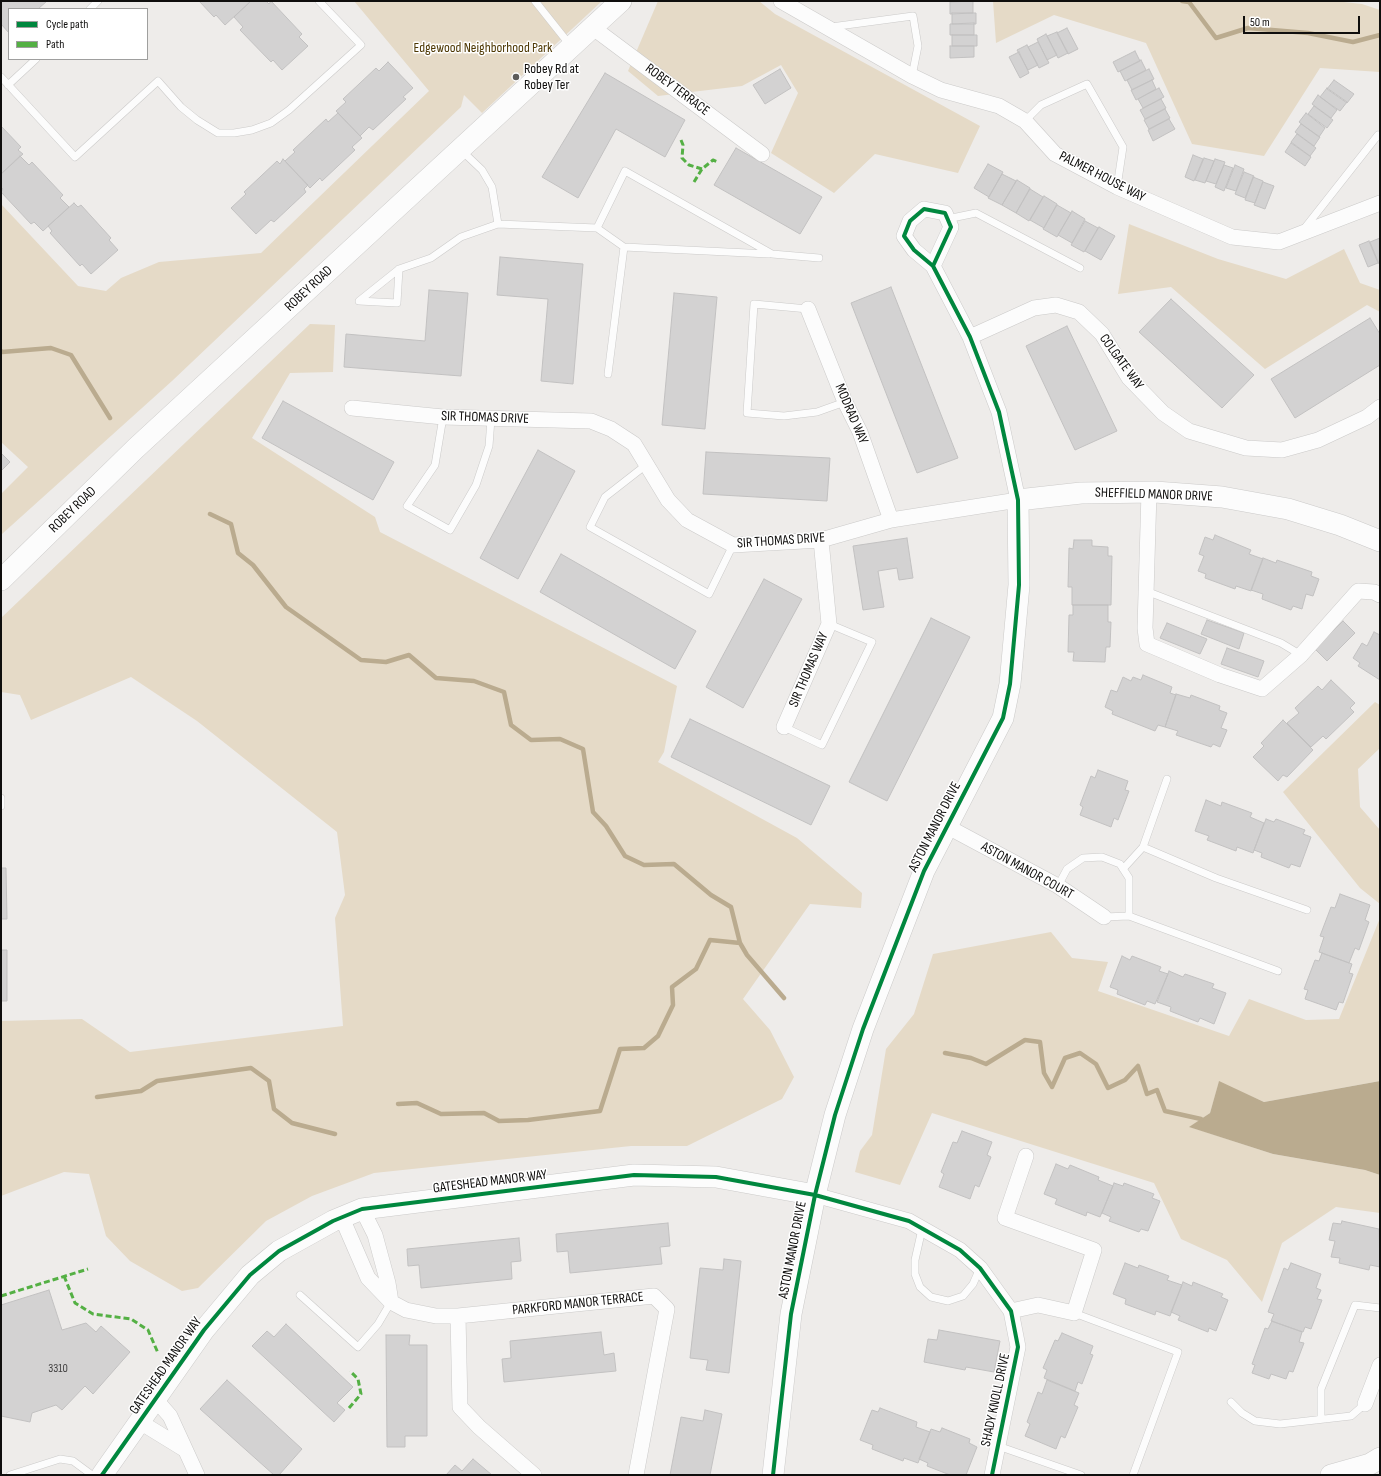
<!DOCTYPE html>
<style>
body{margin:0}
#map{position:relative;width:1381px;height:1476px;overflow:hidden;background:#eeecea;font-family:"Sofia Sans Condensed",sans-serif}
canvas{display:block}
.frame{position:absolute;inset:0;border:2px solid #0f0e0d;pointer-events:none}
.legend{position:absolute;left:8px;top:8px;width:140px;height:52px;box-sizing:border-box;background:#fff;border:1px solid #9f9f9e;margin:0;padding:5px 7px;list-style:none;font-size:12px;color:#0f0e0d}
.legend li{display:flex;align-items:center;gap:8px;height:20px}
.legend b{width:20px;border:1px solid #9f9f9e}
.scale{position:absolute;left:1243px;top:16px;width:117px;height:18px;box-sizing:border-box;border:2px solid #0f0e0d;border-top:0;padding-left:5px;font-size:12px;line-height:14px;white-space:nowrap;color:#0f0e0d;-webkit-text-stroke:3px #fff;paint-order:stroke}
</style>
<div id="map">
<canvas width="1381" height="1476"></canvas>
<div class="frame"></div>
<ul class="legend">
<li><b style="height:5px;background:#00873e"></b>Cycle path</li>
<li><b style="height:5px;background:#54b044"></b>Path</li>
</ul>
<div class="scale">50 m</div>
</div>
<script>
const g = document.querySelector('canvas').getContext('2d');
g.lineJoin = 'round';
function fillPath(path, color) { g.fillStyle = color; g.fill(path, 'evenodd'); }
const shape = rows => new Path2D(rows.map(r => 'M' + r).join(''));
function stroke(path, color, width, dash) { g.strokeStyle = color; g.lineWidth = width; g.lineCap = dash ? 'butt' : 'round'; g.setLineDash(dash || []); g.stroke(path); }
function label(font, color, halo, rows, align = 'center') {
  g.font = font + ' "Sofia Sans Condensed",sans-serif'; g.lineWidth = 3; g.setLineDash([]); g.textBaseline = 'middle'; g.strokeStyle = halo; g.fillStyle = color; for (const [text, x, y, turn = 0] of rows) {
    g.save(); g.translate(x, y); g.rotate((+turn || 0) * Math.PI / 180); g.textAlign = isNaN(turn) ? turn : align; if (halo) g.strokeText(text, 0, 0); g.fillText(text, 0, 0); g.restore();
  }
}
fillPath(shape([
 [354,1,602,1,482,113,464,95,461,107,172,381,2,534,1,494,28,467,1,442,1,204,78,286,106,291,121,278,159,262,261,253,429,91],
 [658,1,759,1,775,14,980,126,958,173,875,154,834,193,771,153,798,93,781,65,742,86,658,96,628,71],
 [993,1,1335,1,1362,4,1380,10,1380,72,1320,68,1264,156,1192,144,1146,43,1054,15,996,43],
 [1129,224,1218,259,1286,279,1344,249,1360,283,1380,290,1380,312,1367,305,1265,369,1171,287,1118,294],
 [310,324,335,325,333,372,290,373,252,438,375,517,380,532,677,686,664,752,658,762,797,838,862,893,861,908,810,904,743,999,770,1030,794,1077,782,1099,687,1146,631,1146,374,1173,312,1196,266,1221,198,1288,182,1291,130,1261,106,1236,89,1174,64,1172,1,1196,1,1021,82,1019,130,1052,343,1026,335,918,345,895,337,832,197,721,131,677,31,720,20,695,1,692,1,618],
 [1375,702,1380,705,1380,748,1358,769,1360,807,1380,830,1380,904,1360,888,1283,792],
 [1380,918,1380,1081,1264,1102,1219,1082,1210,1113,1190,1127,1273,1154,1365,1170,1380,1175,1380,1213,1336,1207,1282,1243,1262,1302,1227,1260,1181,1239,1154,1183,932,1113,900,1185,855,1172,860,1151,872,1135,886,1049,914,1014,933,954,1051,932,1072,958,1108,962,1098,991,1229,1036,1249,999,1306,1020,1339,1019]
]), '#e5dac7');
fillPath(shape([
 [1219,1081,1264,1102,1380,1081,1380,1175,1365,1170,1273,1154,1189,1127,1210,1113]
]), '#baab8f');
stroke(shape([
 [1182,1,1189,2,1216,38,1248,28,1308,33,1353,42,1380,35],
 [1,351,2,352,51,348,71,355,110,418],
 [210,514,231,524,238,553,253,565,286,607,361,660,386,662,409,655,436,678,474,681,504,692,511,725,531,740,560,739,583,749,593,812,606,826,625,856,644,865,674,864,711,895,731,907,740,943,747,955,784,998],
 [945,1053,971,1058,986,1064,1025,1040,1040,1042,1044,1073,1052,1087,1065,1058,1080,1053,1096,1064,1108,1088,1125,1080,1138,1066,1147,1094,1157,1090,1165,1111,1201,1119],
 [97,1097,141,1091,157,1081,251,1068,269,1081,274,1109,292,1123,335,1134],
 [398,1104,417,1103,441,1114,484,1113,499,1121,528,1120,600,1111,620,1049,644,1048,658,1036,673,1005,672,987,696,969,710,940,740,943]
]), '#baab8f', 4.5);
const building = shape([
 [1,1,47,1,38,9,9,9,9,33,1,24,1,1],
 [199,1,251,1,225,25,216,15,214,17,199,1],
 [251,1,266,1,269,4,271,1,302,34,299,37,308,46,282,70,273,60,271,62,240,30,243,27,234,17,251,1],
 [973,1,973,13,950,14,950,2,973,1],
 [952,13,976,13,976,24,952,24,952,13],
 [974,23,974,35,950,35,950,24,974,23],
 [1067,28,1078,49,1068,54,1057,33,1067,28],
 [1057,32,1068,53,1058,58,1047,36,1057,32],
 [1046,34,1057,55,1047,60,1037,39,1046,34],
 [952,35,977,35,977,46,952,46,952,35],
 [1038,42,1049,63,1039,68,1028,47,1038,42],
 [1027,45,1038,65,1028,70,1017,50,1027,45],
 [950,46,974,46,974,57,950,58,950,46],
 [1135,51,1140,61,1118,72,1113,62,1135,51],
 [1019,52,1029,73,1020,78,1009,57,1019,52],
 [1141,60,1146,70,1125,81,1120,71,1141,60],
 [388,62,413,88,403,97,406,99,373,130,369,127,360,136,336,111,346,102,343,99,376,68,379,71,388,62],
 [780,69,791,88,765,104,753,85,780,69],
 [1149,69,1154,79,1132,90,1127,80,1149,69],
 [605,73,685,120,665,157,616,129,578,198,542,177,605,73],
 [1152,80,1156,89,1136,100,1131,90,1152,80],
 [1334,80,1354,94,1347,103,1327,89,1334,80],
 [1159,88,1164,97,1143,108,1138,99,1159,88],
 [1327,88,1347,102,1340,111,1320,97,1327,88],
 [1318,95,1337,110,1331,118,1312,104,1318,95],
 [1161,99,1166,108,1145,119,1140,110,1161,99],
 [1314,106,1333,120,1327,128,1308,114,1314,106],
 [1165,109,1170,118,1149,129,1144,120,1165,109],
 [338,113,362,138,352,147,355,150,322,181,320,178,310,188,285,161,295,152,293,150,326,119,328,122,338,113],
 [1306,113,1325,128,1319,137,1299,122,1306,113],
 [1169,119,1175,129,1153,141,1148,130,1169,119],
 [1301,124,1320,137,1314,146,1295,132,1301,124],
 [1,126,21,147,18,150,23,154,1,174,1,126],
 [1297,134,1316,148,1310,156,1291,142,1297,134],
 [1291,143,1311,157,1305,166,1285,152,1291,143],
 [736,148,822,197,800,234,714,185,736,148],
 [1193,155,1203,159,1194,181,1185,177,1193,155],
 [20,156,29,165,32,162,63,195,60,198,69,207,43,231,34,222,31,224,1,192,3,189,1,187,1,174,20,156],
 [1204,158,1214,161,1205,183,1195,180,1204,158],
 [283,159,308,185,304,189,306,192,274,222,271,220,256,234,231,208,246,194,244,192,277,161,280,164,283,159],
 [1215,159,1225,162,1216,184,1206,181,1215,159],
 [988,164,1003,172,989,197,974,188,988,164],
 [1224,165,1233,168,1224,191,1215,187,1224,165],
 [1235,165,1244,169,1236,191,1226,188,1235,165],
 [1244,172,1254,176,1245,198,1235,194,1244,172],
 [1002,174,1016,181,1002,205,988,198,1002,174],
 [1253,177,1263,181,1255,203,1245,200,1253,177],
 [1017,180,1030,188,1016,213,1002,205,1017,180],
 [1263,182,1274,186,1265,209,1254,205,1263,182],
 [1030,189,1043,197,1029,221,1016,213,1030,189],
 [1044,196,1057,204,1044,228,1030,220,1044,196],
 [74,203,78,207,81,205,111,238,109,240,118,250,91,274,82,264,80,266,50,233,52,231,48,226,74,203],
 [1057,205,1071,213,1057,237,1043,229,1057,205],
 [1072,211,1085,219,1072,243,1058,235,1072,211],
 [1085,221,1098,228,1084,252,1071,245,1085,221],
 [1099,227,1115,236,1101,260,1085,251,1099,227],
 [1380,238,1380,263,1379,264,1370,242,1380,238],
 [1369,241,1378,263,1368,267,1359,245,1369,241],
 [500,257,583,264,573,384,541,381,548,299,497,295,500,257],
 [891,287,958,458,917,473,851,303,891,287],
 [429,290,468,293,461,376,344,367,346,334,425,341,429,290],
 [674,293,717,297,705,429,662,425,674,293],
 [1171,299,1254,375,1222,408,1139,332,1171,299],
 [1370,318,1380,334,1380,365,1295,418,1271,379,1370,318],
 [1067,326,1117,431,1075,450,1026,346,1067,326],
 [283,401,394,462,373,500,262,438,283,401],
 [538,450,575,471,518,579,480,558,538,450],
 [706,452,830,458,827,501,703,494,706,452],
 [1,453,10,462,1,471,1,453],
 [1215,535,1251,550,1249,554,1263,559,1251,591,1236,586,1235,589,1205,578,1206,574,1198,571,1204,556,1199,554,1205,537,1213,540,1215,535],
 [907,538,913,578,899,580,897,568,878,571,884,607,863,610,853,546,907,538],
 [1074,540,1092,540,1092,546,1108,547,1108,556,1112,556,1111,605,1072,605,1072,587,1068,587,1069,548,1073,549,1074,540],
 [561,554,696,631,675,669,540,592,561,554],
 [1263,558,1276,563,1277,560,1312,572,1311,576,1319,579,1313,596,1306,594,1302,609,1293,606,1291,610,1262,599,1263,594,1251,590,1263,558],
 [764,579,802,599,743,708,706,687,764,579],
 [1073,605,1108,605,1108,622,1111,622,1110,647,1106,647,1105,662,1073,661,1074,652,1068,652,1069,615,1073,615,1073,605],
 [931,618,970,637,887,801,849,782,931,618],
 [1207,620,1244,633,1239,649,1201,634,1207,620],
 [1343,621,1355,633,1327,661,1315,649,1343,621],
 [1167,623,1207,639,1200,654,1160,638,1167,623],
 [1374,632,1380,635,1380,680,1358,666,1360,663,1353,658,1362,643,1367,646,1374,632],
 [1227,648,1264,661,1258,677,1221,664,1227,648],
 [1143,675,1172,687,1170,693,1176,695,1165,727,1158,725,1155,731,1112,714,1113,711,1105,707,1111,690,1117,692,1123,677,1131,681,1133,677,1141,680,1143,675],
 [1331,680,1355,703,1350,708,1354,712,1326,739,1323,736,1311,747,1287,723,1299,713,1295,708,1318,686,1322,690,1331,680],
 [1176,694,1190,698,1191,695,1220,706,1219,710,1227,713,1221,728,1227,730,1220,747,1213,744,1211,747,1176,735,1178,731,1165,727,1176,694],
 [690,719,830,786,811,825,671,757,690,719],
 [1283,720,1313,750,1287,777,1283,775,1278,781,1253,757,1264,746,1261,743,1283,720],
 [1098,770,1128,781,1125,790,1129,791,1118,820,1114,818,1111,827,1080,815,1083,807,1080,805,1091,776,1095,778,1098,770],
 [1206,800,1221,806,1222,802,1252,813,1250,817,1264,823,1253,853,1237,847,1236,851,1207,840,1209,836,1195,831,1206,800],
 [1266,819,1274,822,1276,819,1305,830,1303,834,1311,837,1300,867,1291,864,1289,868,1261,857,1262,853,1254,850,1266,819],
 [1,868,6,868,7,919,1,919,1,868],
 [1340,894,1370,905,1365,920,1369,922,1359,950,1355,948,1349,963,1319,952,1324,937,1320,936,1331,907,1335,908,1340,894],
 [1,950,7,950,7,1001,1,1001,1,950],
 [1322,953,1352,964,1349,973,1353,974,1343,1003,1339,1002,1336,1010,1305,999,1308,990,1304,989,1315,960,1319,961,1322,953],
 [1122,956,1130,960,1132,956,1161,967,1159,971,1168,974,1155,1004,1147,1001,1145,1005,1117,994,1118,990,1110,987,1122,956],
 [1169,971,1183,977,1185,974,1214,984,1212,988,1226,993,1214,1024,1200,1018,1198,1022,1170,1011,1171,1007,1157,1002,1169,971],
 [962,1131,992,1142,987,1155,991,1157,979,1187,975,1185,970,1199,939,1187,944,1174,941,1172,953,1142,957,1143,962,1131],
 [1056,1164,1068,1169,1070,1165,1099,1177,1098,1180,1113,1186,1100,1217,1087,1212,1086,1216,1055,1204,1057,1199,1044,1194,1056,1164],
 [1114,1183,1123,1186,1124,1183,1154,1194,1152,1198,1160,1201,1148,1231,1141,1229,1139,1232,1109,1221,1111,1217,1102,1213,1114,1183],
 [1342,1221,1379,1229,1380,1267,1370,1265,1369,1270,1339,1263,1340,1258,1331,1257,1335,1241,1329,1240,1333,1223,1341,1224,1342,1221],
 [668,1223,670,1246,660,1247,662,1264,570,1273,568,1251,557,1252,556,1234,668,1223],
 [519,1238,521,1261,511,1262,512,1279,421,1288,419,1265,408,1266,407,1249,519,1238],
 [724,1259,741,1261,729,1373,706,1370,708,1360,690,1358,700,1268,723,1270,724,1259],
 [1125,1263,1138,1268,1139,1265,1169,1276,1167,1280,1182,1285,1170,1316,1156,1311,1155,1315,1125,1304,1126,1299,1113,1294,1125,1263],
 [1291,1263,1321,1274,1316,1288,1321,1290,1317,1299,1322,1300,1311,1329,1305,1327,1303,1332,1271,1321,1274,1314,1268,1312,1284,1268,1288,1270,1291,1263],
 [1183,1282,1192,1286,1193,1282,1223,1294,1221,1297,1228,1300,1216,1331,1209,1328,1208,1332,1178,1320,1180,1316,1171,1312,1183,1282],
 [49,1290,62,1330,86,1323,96,1332,101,1326,130,1352,93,1394,85,1386,62,1410,56,1405,32,1413,30,1422,1,1416,1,1305,49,1290],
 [1272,1321,1302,1332,1299,1342,1304,1343,1293,1372,1289,1371,1286,1379,1271,1374,1269,1379,1252,1373,1255,1365,1252,1364,1265,1328,1268,1329,1272,1321],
 [286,1324,353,1387,337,1403,345,1410,334,1422,252,1346,267,1331,274,1337,286,1324],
 [939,1330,1000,1341,994,1372,966,1367,965,1370,924,1362,928,1339,937,1340,939,1330],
 [601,1332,604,1355,614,1353,616,1371,504,1382,502,1359,511,1358,510,1341,601,1332],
 [1062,1333,1093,1346,1090,1354,1093,1355,1082,1384,1078,1382,1075,1391,1044,1378,1047,1370,1043,1368,1055,1340,1058,1341,1062,1333],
 [386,1335,410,1335,409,1345,427,1345,427,1436,405,1436,405,1447,387,1447,386,1335],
 [227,1380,302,1449,279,1475,274,1475,200,1409,227,1380],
 [1047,1380,1079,1393,1074,1405,1078,1407,1065,1438,1061,1436,1056,1449,1025,1436,1030,1424,1027,1422,1038,1392,1042,1394,1047,1380],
 [880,1408,917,1422,916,1427,930,1432,918,1463,904,1458,903,1461,872,1449,873,1445,860,1440,872,1410,878,1412,880,1408],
 [705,1410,722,1414,710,1475,670,1475,681,1417,703,1421,705,1410],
 [942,1428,970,1439,969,1443,977,1447,966,1475,950,1475,927,1466,928,1463,919,1459,931,1429,940,1432,942,1428],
 [473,1459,492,1475,446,1475,455,1465,462,1471,473,1459]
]);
fillPath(building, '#d3d2d2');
stroke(building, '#c2c1c1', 1);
const lane = shape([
 [535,1,570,45],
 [90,9,98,1],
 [831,27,913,16,918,46,912,76],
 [1,77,75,157,158,81,181,107,197,120,218,133,234,133,252,130,271,123,289,110,361,45,319,1],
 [8,85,36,59],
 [1025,121,1041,105,1087,84,1123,147,1117,187],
 [461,150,482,170,492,187,498,224],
 [947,219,976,213,1080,268],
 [597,228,624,247,769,254],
 [1304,229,1378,135,1380,137],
 [399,269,397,303,359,301,399,269,431,258,461,237,498,224,597,228,625,171,772,254,819,258],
 [808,309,754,304,747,413,784,416,817,412,845,402],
 [608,374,624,247],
 [443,417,435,465,407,506,450,530,476,485,489,446,491,419],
 [646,465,605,497,590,527,709,594,733,545],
 [1146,591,1281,643,1301,655],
 [784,727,822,745,872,642,829,624],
 [1,798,1,806],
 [1143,847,1216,878,1307,910],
 [1123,869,1143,847,1167,779],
 [1058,886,1067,869,1083,858,1102,857,1120,864,1129,878,1129,916],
 [1104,917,1129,916,1278,971],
 [922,1229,915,1260,915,1274,920,1287,931,1297,948,1301,963,1296,973,1284,980,1268],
 [300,1295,358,1347,378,1324,391,1302],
 [1074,1313,1178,1352,1133,1475],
 [1231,1402,1242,1413,1255,1421,1280,1424,1351,1416,1365,1404],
 [1321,1419,1321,1389,1355,1305,1380,1308],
 [998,1446,1081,1475],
 [10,1475,60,1459,73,1461,92,1475]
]);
const street = shape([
 [781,1,912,76,941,90,999,106,1025,121,1055,154,1117,187,1232,237,1279,242,1380,203],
 [592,27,762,154],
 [808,309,845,402,860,432,891,520],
 [970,337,1034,308,1056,305,1079,312,1102,334,1129,378,1163,413,1189,431,1246,448,1282,450,1318,440,1367,417,1380,407],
 [352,408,443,417,591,421,611,429,634,444,668,500,687,520,733,545,821,540,891,520,1018,500,999,412,970,337,933,266,951,227,945,213,924,209,910,221,904,236,914,250,933,266],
 [1149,492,1145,628,1147,644,1220,675,1262,689,1301,655,1358,591,1374,592,1380,595],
 [784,727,829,624,821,540],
 [948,827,1058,886,1104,917],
 [815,1195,909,1221,960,1250,980,1268,1011,1311,1018,1347,992,1475],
 [362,1209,375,1235,388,1283,391,1302],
 [342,1218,368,1278,391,1302,406,1310,436,1316,458,1316,654,1296,667,1309,636,1475],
 [1011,1311,1038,1305,1074,1313,1094,1250,1005,1218,1026,1156],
 [458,1316,460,1407,479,1427,534,1475],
 [156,1400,170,1416,197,1475],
 [1365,1404,1380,1365],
 [140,1422,184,1449]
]);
const secondary = shape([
 [1,580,136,448,621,1],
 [102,1475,204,1330,250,1275,279,1251,333,1221,362,1209,634,1175,716,1177,815,1195],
 [773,1475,791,1314,815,1195,835,1115,863,1029,924,871,1003,718,1010,684,1019,585,1018,500,1081,493,1155,492,1222,497,1288,509,1340,525,1380,541],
 [1331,1475,1370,1464,1380,1458]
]);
stroke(lane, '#cbcac9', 8);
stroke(street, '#cbcac9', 16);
stroke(secondary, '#cbcac9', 22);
stroke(lane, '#fcfcfc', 7);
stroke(street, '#fcfcfc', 15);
stroke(secondary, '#fcfcfc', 21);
stroke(shape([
 [681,140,683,145,682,158,689,165,702,169],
 [694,182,702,169,713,160,718,162],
 [64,1276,75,1303,93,1314,131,1319,148,1330,158,1353],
 [1,1296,88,1269],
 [349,1408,361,1394,358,1379,350,1371]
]), '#54b044', 3, [6, 3]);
stroke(shape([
 [102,1475,204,1330,250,1275,279,1251,333,1221,362,1209,634,1175,716,1177,815,1195,909,1221,960,1250,980,1268,1011,1311,1018,1347,992,1475],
 [773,1475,791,1314,815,1195,835,1115,863,1029,924,871,1003,718,1010,684,1019,585,1018,500,999,412,970,337,933,266,951,227,945,213,924,209,910,221,904,236,914,250,933,266]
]), '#00873e', 4);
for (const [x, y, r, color] of [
 [516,77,4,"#5d5c5a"]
]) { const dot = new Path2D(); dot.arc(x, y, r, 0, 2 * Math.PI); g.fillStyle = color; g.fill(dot); stroke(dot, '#fff', 1.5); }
label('12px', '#434242', null, [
 ["3310",58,1369]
]);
label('14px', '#4d3702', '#fff', [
 ["Edgewood Neighborhood Park",483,48]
]);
label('14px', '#0f0e0d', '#fff', [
 ["Robey Rd at",524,69],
 ["Robey Ter",524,85]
], 'left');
label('14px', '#0f0e0d', '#fff', [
 ["ROBEY TERRACE",677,90,37],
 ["PALMER HOUSE WAY",1102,177,27],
 ["ROBEY ROAD",309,289,-43],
 ["COLGATE WAY",1121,362,54],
 ["MODRAD WAY",851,414,67],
 ["SIR THOMAS DRIVE",485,418,2],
 ["SHEFFIELD MANOR DRIVE",1154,495,2],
 ["ROBEY ROAD",73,510,-44],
 ["SIR THOMAS DRIVE",781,541,-4],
 ["SIR THOMAS WAY",809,670,-67],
 ["ASTON MANOR DRIVE",935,827,-63],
 ["ASTON MANOR COURT",1027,871,29],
 ["GATESHEAD MANOR WAY",490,1182,-7],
 ["ASTON MANOR DRIVE",793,1250,-79],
 ["PARKFORD MANOR TERRACE",578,1304,-6],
 ["GATESHEAD MANOR WAY",166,1366,-55],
 ["SHADY KNOLL DRIVE",996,1400,-78]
]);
</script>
